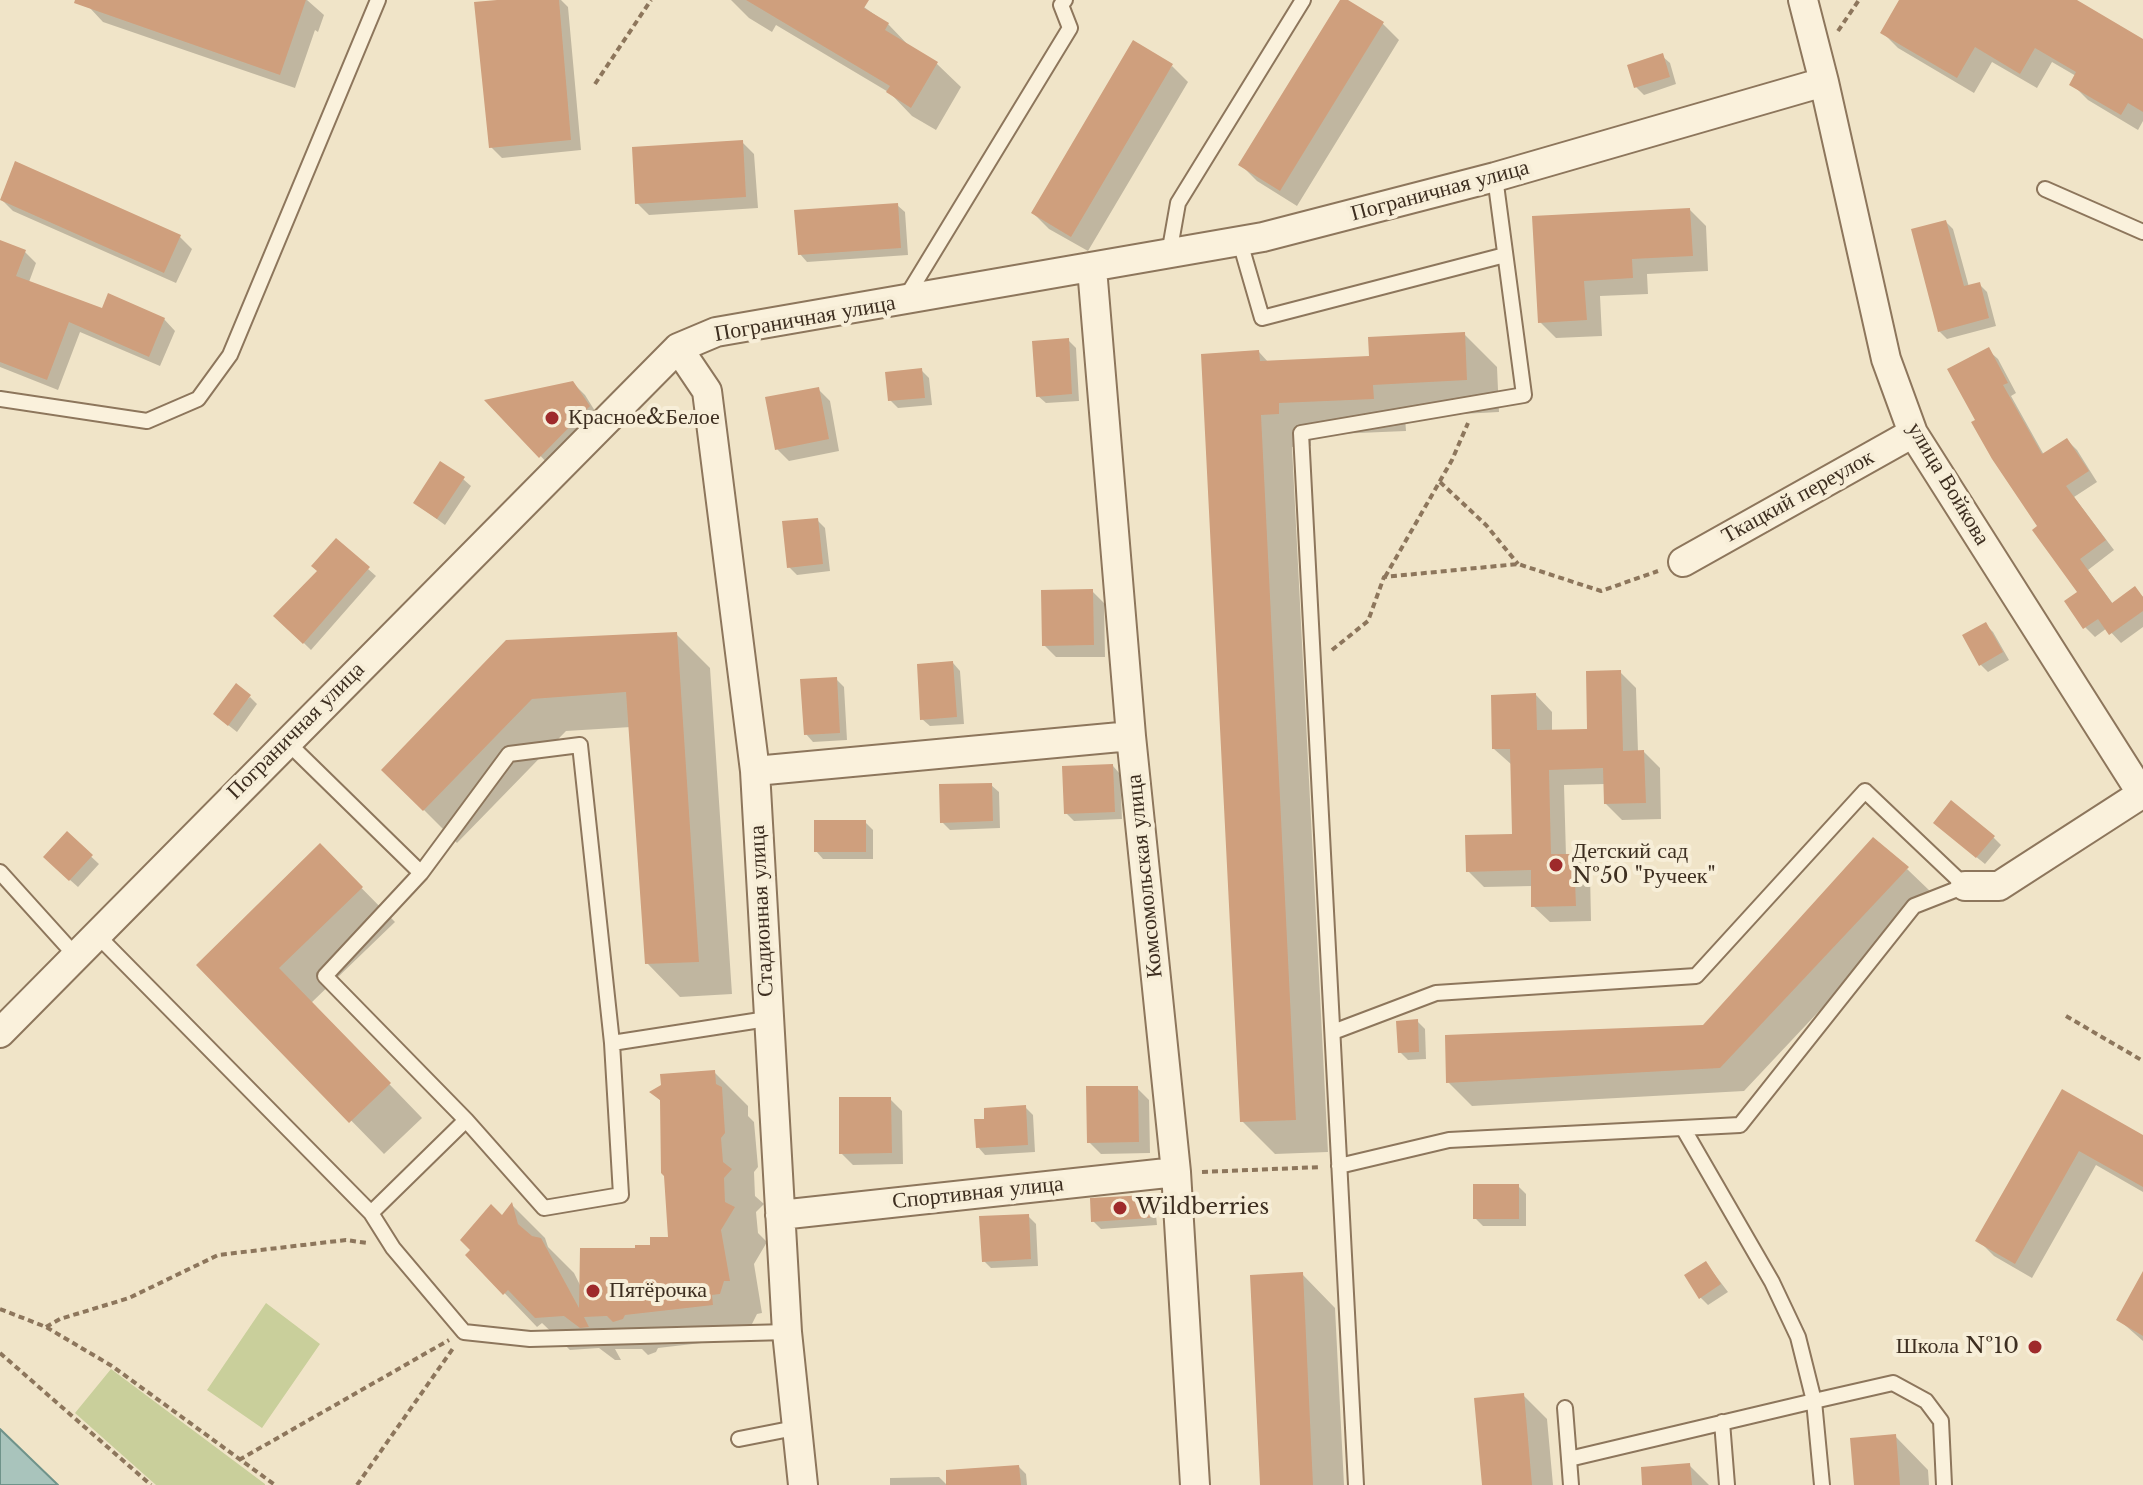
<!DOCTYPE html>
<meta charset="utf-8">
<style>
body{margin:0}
canvas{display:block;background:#f0e4c8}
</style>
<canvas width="2143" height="1485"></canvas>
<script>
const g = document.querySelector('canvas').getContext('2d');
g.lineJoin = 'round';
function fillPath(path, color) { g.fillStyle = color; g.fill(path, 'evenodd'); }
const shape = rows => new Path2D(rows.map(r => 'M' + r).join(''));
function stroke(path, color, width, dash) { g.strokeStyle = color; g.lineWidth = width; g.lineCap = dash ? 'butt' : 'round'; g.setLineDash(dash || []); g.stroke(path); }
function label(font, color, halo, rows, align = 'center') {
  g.font = font + ' "Libre Baskerville",serif'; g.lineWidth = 8; g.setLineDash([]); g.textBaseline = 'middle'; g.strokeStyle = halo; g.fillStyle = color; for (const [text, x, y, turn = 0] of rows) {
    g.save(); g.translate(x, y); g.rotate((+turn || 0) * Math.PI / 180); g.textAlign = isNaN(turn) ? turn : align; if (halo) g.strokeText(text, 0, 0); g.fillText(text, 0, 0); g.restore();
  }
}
fillPath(shape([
 [266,1303,320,1344,262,1428,207,1390],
 [111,1369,265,1484,265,1485,156,1485,75,1413]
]), '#c9cf9b');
const water = shape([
 [0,1429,58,1485,0,1485,0,1429]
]);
fillPath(water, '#a9c4bc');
stroke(water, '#6f938a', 2);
fillPath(shape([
 [91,0,307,0,324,15,318,32,315,30,295,88,103,22,89,7],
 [521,0,561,0,568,7,581,150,502,158,491,147],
 [731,0,854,0,888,24,912,49,937,64,961,87,936,130,912,116,890,93,776,25,772,32,749,18],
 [1342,0,1383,24,1399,40,1297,206,1257,181,1241,165],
 [1901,0,2072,0,2143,42,2143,121,2138,130,2088,100,2072,84,2076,76,2052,62,2037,88,1992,62,1974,93,1898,48,1882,32],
 [1662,56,1670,63,1676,84,1644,95,1636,87],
 [1172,66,1188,82,1088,251,1049,229,1033,213],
 [742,142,754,154,758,208,649,215,637,203],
 [1,199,180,237,192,249,176,283,13,211],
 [897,205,905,212,908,255,807,262,800,254],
 [1690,210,1706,226,1708,271,1647,274,1648,294,1600,296,1602,336,1556,338,1540,322,1534,218],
 [1946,222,1953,229,1969,287,1979,284,1987,292,1996,326,1947,339,1939,331],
 [0,242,25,252,36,263,29,282,103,310,164,319,175,331,160,366,80,332,58,390,0,367],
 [1464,334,1497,367,1499,412,1405,417,1406,431,1311,435,1311,446,1292,447,1328,1152,1275,1154,1242,1121,1259,352,1269,363,1371,358],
 [1068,340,1076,348,1079,401,1046,403,1038,396],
 [1988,350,1998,359,2016,393,2011,396,2044,455,2067,440,2077,450,2097,482,2074,497,2114,550,2088,570,2113,604,2135,589,2143,597,2143,627,2121,643,2107,628,2095,637,2085,627,2080,592,1978,421],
 [921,370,929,378,932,405,898,408,890,400],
 [573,383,585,395,600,419,552,468,488,401],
 [818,389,830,401,839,451,789,461,777,449],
 [463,479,471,486,445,525,415,503],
 [817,520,825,528,830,571,797,575,789,567],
 [368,569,376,576,311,650,276,616,319,571],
 [1092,591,1104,603,1105,657,1056,657,1044,645],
 [1986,625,1993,632,2009,660,1988,672,1981,665],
 [676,634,710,668,732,994,680,997,647,963,631,727,566,731,457,843,384,770,507,642],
 [953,663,960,671,964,724,930,726,922,719],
 [1620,672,1636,688,1638,752,1644,752,1660,768,1661,819,1622,820,1606,804,1605,784,1564,785,1566,856,1574,856,1590,872,1591,921,1550,922,1533,906,1533,886,1484,887,1468,871,1514,836,1512,765,1494,749,1536,695,1552,712,1552,732,1589,731],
 [836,679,844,687,847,740,813,742,806,734],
 [250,697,257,704,237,732,223,721],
 [1113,766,1120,774,1122,819,1074,821,1066,813],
 [991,785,999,792,1000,828,950,830,942,822],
 [865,822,873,830,873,859,823,859,816,851],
 [1943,830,1993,837,2001,845,1985,864],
 [67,834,99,864,78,887,53,865],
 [320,846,395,922,311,1003,422,1118,384,1154,199,965],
 [1907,869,1931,892,1744,1091,1472,1106,1448,1082,1704,1027],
 [1417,1021,1425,1029,1426,1059,1408,1060,1400,1052],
 [714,1072,748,1106,748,1116,754,1122,758,1167,754,1172,755,1196,764,1204,756,1212,758,1233,767,1242,754,1264,762,1313,757,1314,745,1338,658,1348,656,1352,648,1355,642,1349,615,1349,621,1360,615,1360,599,1348,570,1350,542,1323,537,1327,468,1255,512,1205,545,1238,548,1247,574,1273,581,1287,637,1250,670,1239,662,1102,652,1093],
 [1137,1088,1149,1100,1150,1153,1101,1154,1089,1142],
 [2062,1091,2143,1137,2143,1192,2096,1165,2032,1278,1994,1256,1978,1240],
 [890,1099,902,1111,903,1164,853,1165,841,1153],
 [1025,1107,1033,1115,1035,1152,985,1155,978,1147],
 [1518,1186,1526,1194,1526,1226,1483,1226,1475,1218],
 [1148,1197,1155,1205,1157,1225,1101,1229,1093,1221],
 [1028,1216,1036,1224,1038,1266,991,1268,984,1261],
 [1706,1263,1728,1292,1708,1305,1700,1297],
 [1302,1274,1335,1308,1344,1485,1262,1485],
 [2143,1275,2143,1341,2118,1319],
 [1524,1396,1547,1419,1553,1485,1484,1485],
 [1895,1436,1928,1470,1929,1485,1856,1485],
 [1689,1465,1709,1485,1644,1485],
 [1019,1467,1026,1474,1027,1485,982,1485],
 [939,1477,947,1485,890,1485,890,1478]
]), '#0003');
fillPath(shape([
 [75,0,306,0,280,75,74,3],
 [497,0,559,0,571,140,489,148,474,2],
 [746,0,869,0,864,8,889,23,885,30,938,62,911,108,886,92,890,86],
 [1340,0,1348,0,1384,22,1280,191,1238,165],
 [1899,0,2077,0,2143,39,2143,112,2128,103,2121,115,2069,85,2076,72,2035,48,2020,74,1975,47,1957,78,1880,33],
 [1133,40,1173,64,1071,237,1031,213],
 [1663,53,1670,77,1634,88,1627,65],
 [743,140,746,197,635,204,632,147],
 [15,161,181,235,164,273,0,200],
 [898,203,901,248,798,255,794,210],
 [1690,208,1693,256,1632,259,1633,278,1584,281,1587,320,1538,323,1532,216],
 [1946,220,1964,286,1980,282,1989,318,1938,332,1911,229],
 [0,240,26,250,16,276,102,308,108,293,165,318,149,357,69,322,47,380,0,362],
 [1465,332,1467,380,1373,385,1374,399,1279,403,1279,414,1261,415,1296,1120,1240,1122,1201,354,1259,350,1260,361,1369,356,1368,337],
 [1069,338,1072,394,1036,397,1032,341],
 [1989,347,2008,383,2003,385,2042,454,2067,438,2089,471,2066,486,2106,540,2080,559,2112,603,2135,586,2143,597,2143,611,2109,635,2098,619,2083,629,2064,601,2077,592,2032,530,2037,526,1992,459,1971,422,1975,420,1947,369],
 [922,368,925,398,888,401,885,372],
 [573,381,590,406,539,458,484,400],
 [819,387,829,439,775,450,765,397],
 [440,461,465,477,437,519,413,503],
 [818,518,823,564,787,568,782,521],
 [336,538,370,567,303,644,273,616,317,571,311,566],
 [1093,589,1094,645,1042,646,1041,590],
 [1986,622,2003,652,1979,666,1962,635],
 [677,632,699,962,645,964,626,692,532,699,423,811,381,770,506,640],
 [953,661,957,717,920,720,917,664],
 [1621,670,1623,751,1644,750,1646,803,1604,804,1603,768,1549,770,1551,854,1574,854,1576,906,1531,907,1531,870,1466,872,1465,835,1512,834,1510,749,1492,749,1491,695,1536,693,1537,730,1587,729,1586,671],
 [837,677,840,733,804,735,800,679],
 [236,683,251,695,228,726,213,714],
 [1113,764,1115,812,1064,814,1062,766],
 [992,783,993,821,940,823,939,784],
 [1951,800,1995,836,1976,858,1933,823],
 [814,820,866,820,866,852,814,852],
 [67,831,93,855,69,881,43,857],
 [1873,837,1909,867,1720,1068,1446,1083,1445,1035,1703,1025],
 [320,843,363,887,279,968,391,1083,349,1123,196,965],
 [1418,1019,1419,1052,1398,1053,1396,1021],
 [715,1070,716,1084,722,1087,725,1133,721,1138,723,1162,732,1169,724,1178,725,1202,735,1207,721,1230,730,1281,724,1281,720,1294,712,1295,713,1305,625,1315,623,1319,613,1322,607,1316,584,1317,589,1327,580,1328,564,1316,535,1318,508,1290,503,1295,465,1255,470,1250,460,1240,491,1204,502,1215,512,1202,518,1224,532,1236,541,1238,579,1308,580,1248,635,1248,635,1245,650,1245,650,1237,668,1237,664,1176,661,1173,660,1100,649,1092,661,1085,660,1074],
 [1086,1086,1138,1086,1139,1142,1087,1143],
 [2062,1089,2143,1135,2143,1187,2079,1151,2015,1264,1975,1241],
 [839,1097,891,1097,892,1153,839,1154],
 [1026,1105,1028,1145,976,1148,974,1119,984,1119,984,1108],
 [1473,1184,1519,1184,1519,1219,1473,1219],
 [1148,1195,1150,1218,1091,1222,1090,1198],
 [1029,1214,1031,1259,982,1262,979,1216],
 [1706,1261,1721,1284,1699,1299,1684,1275],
 [2143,1271,2143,1336,2116,1320],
 [1303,1272,1313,1485,1260,1485,1250,1275],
 [1524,1393,1532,1485,1482,1485,1474,1398],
 [1896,1434,1900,1485,1854,1485,1850,1438],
 [1690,1463,1692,1485,1642,1485,1641,1467],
 [1019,1465,1021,1485,946,1485,946,1470]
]), '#cf9f7d');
const lane = shape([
 [2045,189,2143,232],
 [1240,242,1262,318,1505,255],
 [1169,254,1178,203,1303,0],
 [905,299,1070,28,1061,5,1065,0],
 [0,399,147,421,198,399,230,355,378,0],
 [286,741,421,873,325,976,466,1120],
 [0,872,75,955],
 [421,873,509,754,580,745,612,1043],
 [96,934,371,1213,393,1248,464,1332,530,1339,787,1332],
 [1333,1032,1436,993,1696,976,1865,791,1965,886,1914,906,1740,1125,1449,1140,1339,1166],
 [1683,1128,1772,1282,1798,1337,1814,1401,1893,1383,1926,1401,1941,1421,1944,1485],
 [371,1213,466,1120,544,1208,621,1195,612,1043,767,1019],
 [1565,1408,1569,1459],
 [1722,1422,1727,1485],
 [739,1439,795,1428],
 [1356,1485,1301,433,1524,395,1495,177],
 [1571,1485,1569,1459,1814,1401,1822,1485]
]);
const street = shape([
 [1803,0,1824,82,1886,359,1913,433,2142,794],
 [1092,268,1131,736,1176,1172,1195,1485],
 [678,348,707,391,755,771,787,1332,803,1485],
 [1683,562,1913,433],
 [755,771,1131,736],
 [1965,886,1999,886,2143,793],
 [0,1033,678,348,716,332,1263,237,1495,177,1824,82],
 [780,1215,1176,1172]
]);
stroke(lane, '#8d765c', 18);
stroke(street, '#8d765c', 32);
stroke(shape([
 [1838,31,1859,0],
 [595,84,651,0],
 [1440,482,1486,525,1518,564],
 [1385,577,1452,460,1468,423],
 [1332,650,1368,621,1384,577,1518,564,1601,591,1658,571],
 [2066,1016,2143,1061],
 [1202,1172,1321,1167],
 [0,1309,46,1327,112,1366,275,1485],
 [46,1327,60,1319,129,1298,218,1255,346,1240,367,1243],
 [0,1353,151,1485],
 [239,1460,449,1340],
 [357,1485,454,1347]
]), '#8d765c', 4, [6, 4]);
stroke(lane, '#faf1dc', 14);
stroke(street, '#faf1dc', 28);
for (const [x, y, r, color] of [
 [552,418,8,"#9e2a2b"],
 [1556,865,8,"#9e2a2b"],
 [1120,1208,8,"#9e2a2b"],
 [593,1291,8,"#9e2a2b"],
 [2035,1347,8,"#9e2a2b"]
]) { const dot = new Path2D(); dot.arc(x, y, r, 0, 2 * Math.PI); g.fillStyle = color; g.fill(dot); stroke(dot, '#f7eed8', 3); }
label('22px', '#3d2e20', '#f7eed8', [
 ["Пограничная улица",1440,191,-15],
 ["Пограничная улица",805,319,-10],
 ["улица Войкова",1948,484,59],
 ["Ткацкий переулок",1798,497,-29],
 ["Пограничная улица",296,731,-45],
 ["Комсомольская улица",1145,876,-96],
 ["Стадионная улица",762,911,-93],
 ["Спортивная улица",978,1193,-6]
]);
label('22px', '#3d2e20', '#f7eed8', [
 ["Красное&Белое",568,418],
 ["Детский сад",1572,852],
 ["№50 \"Ручеек\"",1572,877],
 ["Wildberries",1136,1208],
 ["Пятёрочка",609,1291],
 ["Школа №10",2019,1347,"right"]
], 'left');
</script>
